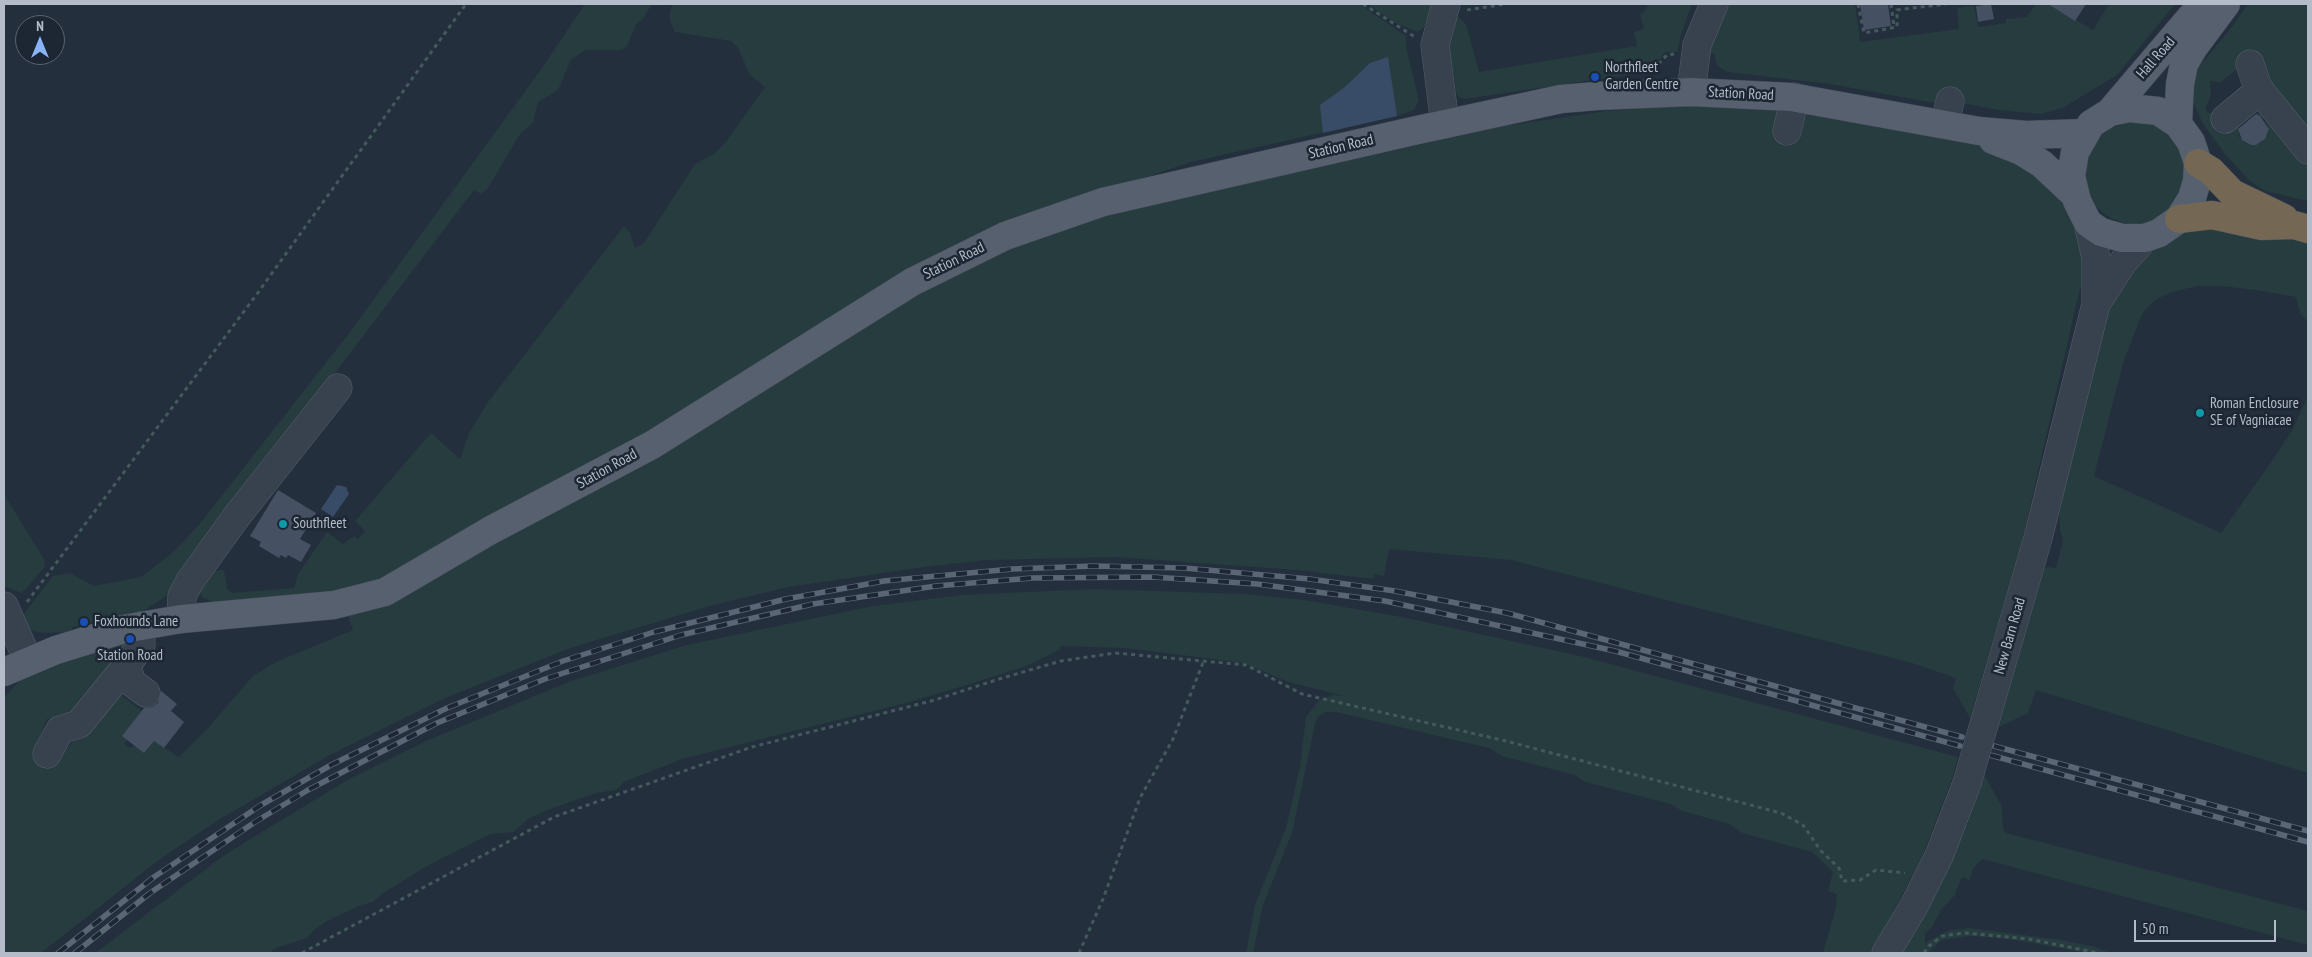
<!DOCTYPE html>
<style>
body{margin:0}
#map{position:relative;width:2312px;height:957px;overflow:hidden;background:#242f3e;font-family:"PT Sans Narrow",sans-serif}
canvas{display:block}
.frame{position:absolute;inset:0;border:5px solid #b4bcc9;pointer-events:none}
.north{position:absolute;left:15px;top:15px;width:50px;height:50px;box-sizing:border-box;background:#1d2633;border:1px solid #59626f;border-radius:50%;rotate:0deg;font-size:14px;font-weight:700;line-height:20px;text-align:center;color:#b4bcc9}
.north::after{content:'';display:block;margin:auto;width:18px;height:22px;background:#8ab4f8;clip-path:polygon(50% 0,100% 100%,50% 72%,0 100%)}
.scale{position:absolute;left:2134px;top:920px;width:142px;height:22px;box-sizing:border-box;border:2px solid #b4bcc9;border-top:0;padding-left:6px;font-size:15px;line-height:18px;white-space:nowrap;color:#b4bcc9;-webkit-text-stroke:4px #1d2633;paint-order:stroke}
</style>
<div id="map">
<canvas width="2312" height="957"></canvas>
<div class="frame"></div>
<div class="north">N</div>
<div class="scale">50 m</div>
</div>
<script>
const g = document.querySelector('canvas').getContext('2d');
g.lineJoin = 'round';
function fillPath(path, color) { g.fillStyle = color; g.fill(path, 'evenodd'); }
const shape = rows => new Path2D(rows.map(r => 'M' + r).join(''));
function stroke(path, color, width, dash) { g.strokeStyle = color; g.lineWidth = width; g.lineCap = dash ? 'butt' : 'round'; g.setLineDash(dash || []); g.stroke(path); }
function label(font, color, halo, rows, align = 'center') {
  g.font = font + ' "PT Sans Narrow",sans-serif'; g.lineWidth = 5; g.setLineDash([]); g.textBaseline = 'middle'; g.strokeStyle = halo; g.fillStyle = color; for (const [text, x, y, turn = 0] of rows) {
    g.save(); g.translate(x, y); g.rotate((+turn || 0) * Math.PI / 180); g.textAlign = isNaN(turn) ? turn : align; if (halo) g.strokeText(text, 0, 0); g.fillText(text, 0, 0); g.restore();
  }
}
fillPath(shape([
 [585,4,652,4,642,20,636,24,627,46,622,50,585,50,571,60,558,90,538,102,533,123,520,134,488,188,481,194,474,190,165,597,138,614,89,623,88,619,80,621,80,625,72,627,72,631,69,632,41,633,28,629,22,616,53,576,70,573,94,586,141,577,172,553,198,526,350,332,542,68],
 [672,4,1359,4,1406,36,1406,47,1419,100,1414,110,1397,116,1191,162,1105,191,729,388,382,587,219,605,202,597,199,589,209,571,224,570,227,589,232,593,294,588,298,574,327,532,343,544,354,536,358,539,365,531,355,521,431,433,460,459,469,433,488,402,624,226,630,233,635,248,644,243,695,164,715,153,725,143,765,87,750,75,738,48,731,41,675,32,669,18],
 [1368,4,1437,4,1423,28,1417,32,1394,22],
 [1648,4,1692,4,1682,31,1677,52,1665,52,1652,69,1639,73,1505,93,1465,99,1457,96,1449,46,1454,20,1458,17,1466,24,1479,72,1637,46,1634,32,1644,29,1640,15,1646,10],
 [1726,4,1855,4,1860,42,1959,29,1957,8,1974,6,1978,27,2006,23,2006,19,2027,17,2036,4,2048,4,2093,30,2109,4,2175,4,2117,75,2062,108,2041,114,1999,110,1945,100,1940,104,1830,84,1728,72,1720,68,1716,63,1714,54,1708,52],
 [2248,4,2305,4,2308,8,2308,142,2238,68,2221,82,2210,81,2211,96,2205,108,2208,113,2217,112,2239,122,2239,137,2251,145,2261,143,2268,134,2269,129,2265,120,2257,114,2251,114,2263,113,2308,161,2308,201,2265,191,2250,181,2225,154,2203,124,2194,104,2192,89,2198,68,2231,28],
 [1683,105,1784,110,1779,142,1788,146,1792,145,1793,138,1808,112,1998,148,2056,192,2084,242,2087,289,2080,288,2021,546,1970,718,1953,688,1956,678,1912,663,1511,560,1389,549,1384,576,1374,574,1374,579,1297,570,1116,557,986,560,924,567,788,587,710,606,570,648,445,698,330,755,220,819,160,859,41,953,4,953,4,698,18,682,40,668,126,640,128,651,105,670,85,710,47,719,35,748,57,761,114,690,142,711,122,736,127,740,124,744,130,748,135,745,144,753,154,741,179,757,208,728,253,676,276,662,353,630,347,612,836,336,1033,230,1504,126,1606,111],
 '2084 173a51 51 0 1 1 102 0a51 51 0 1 1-102 0Z',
 [2209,225,2308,243,2308,322,2300,313,2296,297,2256,290,2222,286,2197,286,2172,292,2155,300,2142,314,2124,360,2094,476,2221,533,2272,461,2293,429,2308,396,2308,773,2036,690,2028,713,1997,728,2043,570,2047,567,2056,568,2063,541,2060,529,2059,515,2073,442,2112,293,2148,255,2163,244,2186,232],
 [4,494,45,561,44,568,22,593,4,586],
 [1095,589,1244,594,1304,600,1407,618,1584,657,1958,757,1952,779,1921,860,1871,953,1823,953,1836,907,1837,894,1828,891,1833,872,1812,852,1742,833,1730,824,1682,811,1671,804,1585,782,1575,775,1502,756,1489,748,1336,712,1326,712,1318,717,1315,724,1292,833,1263,905,1253,953,1246,953,1255,905,1286,828,1300,767,1306,717,1319,700,1334,695,1345,696,1288,682,1244,663,1126,648,1059,646,1061,649,1026,666,970,684,913,701,682,759,624,782,616,790,596,793,550,809,530,818,513,832,491,834,482,838,427,866,382,894,373,902,359,906,329,920,315,929,307,938,276,948,269,953,95,953,226,854,349,779,426,741,571,681,687,645,873,606,961,595],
 [1983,772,2002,807,2003,829,2006,833,2308,911,2308,945,1982,859,1973,869,1969,881,1964,877,1961,879,1954,896,1941,910,1932,927,1925,934,1925,943,1948,931,1969,928,2061,940,2095,947,2110,953,2088,953,2010,939,1971,936,1942,940,1928,953,1897,953,1964,825,1967,825]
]), '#263c3f');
fillPath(shape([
 [1388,57,1397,116,1323,133,1320,105,1345,87,1370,63],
 [337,485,346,487,349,494,333,517,321,509]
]), '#394c67');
fillPath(shape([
 [1860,4,1888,4,1891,26,1864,30],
 [1991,4,1994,19,1978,22,1976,6],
 [2048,4,2086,4,2075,21],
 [2256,114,2260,116,2269,129,2265,139,2256,145,2251,145,2242,140,2238,129],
 [278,490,316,513,300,539,311,545,301,562,288,555,286,558,281,555,279,558,259,546,261,542,250,536],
 [161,691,177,704,171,711,184,722,164,748,154,741,144,753,122,736,144,708,152,707,158,703]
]), '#455162');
const minor = shape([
 [2250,64,2258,88,2308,150],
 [1691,92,1697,45,1714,4],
 [2225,119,2260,90],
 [1445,124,1435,45,1446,4],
 [1945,124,1950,101],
 [1787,131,1795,97],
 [2096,304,2123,262,2145,238],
 [4,606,28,660],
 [181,619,182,596,190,581,237,516,338,388],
 [140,626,141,645,124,669,129,673,131,682,146,693],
 [1987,714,2038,538,2096,304,2096,258,2088,223],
 [47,754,60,730,79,724,124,669],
 [1886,953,1914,906,1939,856,1967,783]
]);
const major = shape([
 [2129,108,2158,111,2178,124,2191,142,2198,163,2197,181,2192,198,2179,219,2159,233,2145,238,2122,238,2101,232,2088,223,2077,201,2071,176,2075,152,2091,124,2110,112,2129,108],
 [2110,112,2202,4],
 [2178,124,2180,84,2184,64,2194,47,2226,4],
 [1993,140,2021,151,2042,164,2075,195],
 [4,672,56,650,124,629,181,619,334,605,385,592,491,530,652,445,912,282,1005,236,1103,202,1413,131,1561,99,1597,96,1691,92,1791,97,1979,131,2026,135,2085,133]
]);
const highway = shape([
 [2198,163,2211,171,2232,193,2284,218],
 [2179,219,2212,215,2262,226,2294,225,2308,229]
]);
stroke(minor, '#565f6c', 29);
stroke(major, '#414a57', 29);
stroke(highway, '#434c59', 29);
stroke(shape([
 [1363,4,1415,37],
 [1858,4,1864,33,1897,27,1897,10,1946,4],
 [1891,4,1894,27],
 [1467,10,1506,4],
 [1653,70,1667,55,1674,54],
 [27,602,254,298,466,4],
 [302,953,554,817,752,747,935,700,999,679,1061,661,1115,653,1246,665,1302,694,1506,741,1781,813,1803,825,1821,851,1839,868,1842,881,1860,880,1876,870,1905,873],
 [1079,953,1103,899,1140,798,1173,739,1204,660],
 [1924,953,1929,946,1942,936,1965,933,2029,939,2098,953]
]), '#44595c', 3, [4, 4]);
stroke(minor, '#38414e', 28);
stroke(major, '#56606e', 28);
stroke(highway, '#746855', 28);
const rail = shape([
 [1994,746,2308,831],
 [1990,755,2308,842],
 [58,953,154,877,261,805,331,765,447,708,563,661,654,632,786,599,884,581,1012,569,1093,566,1184,568,1310,579,1395,591,1507,613,1962,737],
 [75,953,150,893,255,822,308,790,437,723,545,679,681,635,813,604,936,586,1032,578,1153,577,1257,584,1385,601,1615,651,1960,746]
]);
stroke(rail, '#5a6575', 5.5);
stroke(rail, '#1d2633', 4, [11]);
const minorBridge = shape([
 [1967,783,1987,714]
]);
stroke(minorBridge, '#565f6c', 29, []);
stroke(minorBridge, '#38414e', 28);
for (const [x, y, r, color] of [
 [1595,77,5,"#1a4fb4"],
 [2200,413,5,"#0f9aa8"],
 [283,524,5,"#0f9aa8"],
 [84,622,5,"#1a4fb4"],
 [130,639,5,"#1a4fb4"]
]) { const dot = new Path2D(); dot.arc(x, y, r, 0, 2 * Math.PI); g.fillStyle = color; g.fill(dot); stroke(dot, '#1d2633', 2); }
label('15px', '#b4bcc9', '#1d2633', [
 ["Hall Road",2156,58,-49],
 ["Station Road",1741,94,3],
 ["Station Road",1341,147,-13],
 ["Station Road",954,261,-26],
 ["Station Road",607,469,-29],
 ["New Barn Road",2010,636,-74]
]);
label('15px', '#b4bcc9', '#1d2633', [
 ["Northfleet",1605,68],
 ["Garden Centre",1605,85],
 ["Roman Enclosure",2210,404],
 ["SE of Vagniacae",2210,421],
 ["Southfleet",293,524],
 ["Foxhounds Lane",94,622],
 ["Station Road",130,656,"center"]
], 'left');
</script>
